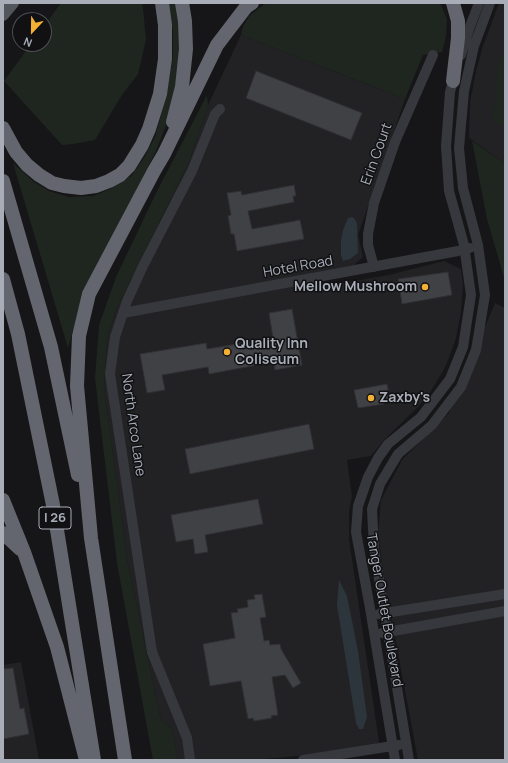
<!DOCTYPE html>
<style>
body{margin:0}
#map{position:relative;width:508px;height:763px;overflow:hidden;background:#161618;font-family:Manrope,sans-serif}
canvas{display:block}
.frame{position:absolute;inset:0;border:4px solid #a8adb8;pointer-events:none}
.north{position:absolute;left:12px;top:12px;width:40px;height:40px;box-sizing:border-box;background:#111113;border:1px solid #4d4f55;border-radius:50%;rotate:202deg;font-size:11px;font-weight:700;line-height:16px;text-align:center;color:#a8adb8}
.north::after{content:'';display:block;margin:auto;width:14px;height:18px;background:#f2b134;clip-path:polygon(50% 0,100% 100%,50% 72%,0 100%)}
</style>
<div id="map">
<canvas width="508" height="763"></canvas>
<div class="frame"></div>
<div class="north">N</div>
</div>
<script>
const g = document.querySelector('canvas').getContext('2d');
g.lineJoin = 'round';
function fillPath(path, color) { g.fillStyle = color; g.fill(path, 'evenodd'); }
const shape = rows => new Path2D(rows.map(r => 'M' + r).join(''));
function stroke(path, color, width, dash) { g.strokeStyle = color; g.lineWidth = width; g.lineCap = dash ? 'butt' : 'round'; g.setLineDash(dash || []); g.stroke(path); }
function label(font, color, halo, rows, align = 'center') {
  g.font = font + ' Manrope,sans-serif'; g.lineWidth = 3; g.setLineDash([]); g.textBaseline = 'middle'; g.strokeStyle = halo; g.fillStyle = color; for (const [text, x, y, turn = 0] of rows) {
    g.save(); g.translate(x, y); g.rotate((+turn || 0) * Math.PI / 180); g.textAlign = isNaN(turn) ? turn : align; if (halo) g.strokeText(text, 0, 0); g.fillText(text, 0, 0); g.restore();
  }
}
fillPath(shape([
 [499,3,505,3,505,163,469,138,470,102,476,71,483,46],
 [241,35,405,99,358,235,363,257,354,265,312,273,315,288,389,275,444,261,461,269,463,284,461,312,456,338,449,358,444,369,431,391,419,406,384,440,371,456,347,460,352,496,349,511,349,539,379,742,376,745,322,754,251,760,178,760,172,729,161,720,128,564,104,388,107,341,115,312,189,162,208,105],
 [495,303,505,308,505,760,418,760,385,584,378,534,381,500,402,460,449,413],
 [21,662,39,760,3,760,3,665]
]), '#222225');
fillPath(shape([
 [61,3,142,3,143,8,146,40,138,74,122,95,95,140,73,144,62,145,4,81,31,44,44,44,44,26],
 [167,3,177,3,180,47,178,83,168,120,156,151,83,295,68,348,13,163,34,182,49,191,69,197,93,196,110,189,131,176,144,158,155,137,166,97,173,58,173,30],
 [266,3,440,3,447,19,446,36,442,52,423,55,405,99,241,35,243,27,249,16],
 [505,48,505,130,493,119,498,66],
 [207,95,208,105,189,162,115,312,107,341,104,388,128,564,161,720,172,729,178,760,153,760,117,563,95,378,99,325,116,277,156,193],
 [472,141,505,163,505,281,487,219]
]), '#1e261f');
fillPath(shape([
 [353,217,357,223,358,253,350,259,343,261,341,255,341,241,343,230,348,218],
 [339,580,347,596,358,651,367,717,363,729,359,729,356,723,337,605]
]), '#2c353c');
const building = shape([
 [256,71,362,113,351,140,246,98,256,71],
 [294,185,296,196,293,196,294,202,248,211,252,229,300,220,304,239,237,251,234,234,231,234,228,216,231,215,227,193,241,191,242,195,294,185],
 [448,272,452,295,402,304,398,279,448,272],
 [292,309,302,365,275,370,274,362,209,374,208,367,162,375,165,390,147,393,140,354,206,343,207,349,273,338,269,313,292,309],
 [387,384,390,400,384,401,384,404,358,408,354,390,387,384],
 [309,424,314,449,190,474,185,449,309,424],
 [258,499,263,524,205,535,208,552,195,554,193,539,176,542,171,515,258,499],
 [262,594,266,617,260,618,264,641,269,640,270,645,280,644,281,649,301,683,293,688,285,675,272,677,278,715,271,716,272,718,254,721,253,718,248,719,241,681,210,686,203,644,235,638,231,613,238,612,237,609,248,607,247,600,255,599,254,595,262,594],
 [13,668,20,709,24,708,29,734,3,739,3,669,13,668]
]);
fillPath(building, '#404145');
stroke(building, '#303034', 1);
stroke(shape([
 [461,55,469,29,479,3],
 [374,267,368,245,368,234,374,203,395,142,433,55],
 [123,313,458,251,470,248],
 [379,614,505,594],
 [382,633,505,611],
 [190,760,187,738,152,652,110,374,115,337,127,301,143,266,192,171,215,114,220,109],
 [303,760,399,745],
 [395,760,370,608,356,532,358,506,368,477,378,458,388,444,421,417,450,379,463,347,471,295,464,245,449,191,446,146,450,92,455,74],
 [409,760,374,549,372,509,380,484,398,454,432,425,461,387,476,350,485,295,478,245,463,188,459,148,464,91,474,46,490,3]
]), '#37383d', 10);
stroke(shape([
 [3,15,13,3]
]), '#53555c', 12);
stroke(shape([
 [453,81,458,38,458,21,453,3],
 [173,122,182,87,186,49,185,21,182,3],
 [3,128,16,152,27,165,39,175,52,183,64,186,81,188,96,186,109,181,120,175,129,166,142,145,149,129,160,94,165,59,165,25,162,3],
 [3,181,51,347,78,475],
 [3,279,18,334,53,505,94,760],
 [3,500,24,552,57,647,86,760],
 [3,533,20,549],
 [125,760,91,538,77,386,79,336,89,294,154,171,164,154,217,45,246,7,252,3]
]), '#63666e', 14);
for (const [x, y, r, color] of [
 [425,287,4,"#f2b134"],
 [227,352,4,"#f2b134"],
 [371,398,4,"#f2b134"]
]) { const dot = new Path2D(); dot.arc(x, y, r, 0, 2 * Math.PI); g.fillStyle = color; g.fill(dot); stroke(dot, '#111113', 1.5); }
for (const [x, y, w] of [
 [55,518,32]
]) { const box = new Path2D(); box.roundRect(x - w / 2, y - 11, w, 22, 3); g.fillStyle = '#111113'; g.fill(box); stroke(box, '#a8adb8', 1); }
label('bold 13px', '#a8adb8', null, [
 ["I 26",55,518]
]);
label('14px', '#a8adb8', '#111113', [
 ["Erin Court",377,154,-70],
 ["Hotel Road",298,267,-10],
 ["North Arco Lane",133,425,82],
 ["Tanger Outlet Boulevard",384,610,80]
]);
label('bold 14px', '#a8adb8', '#111113', [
 ["Mellow Mushroom",417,287,"right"],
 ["Quality Inn",235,344],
 ["Coliseum",235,360],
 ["Zaxby's",379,398]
], 'left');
</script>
